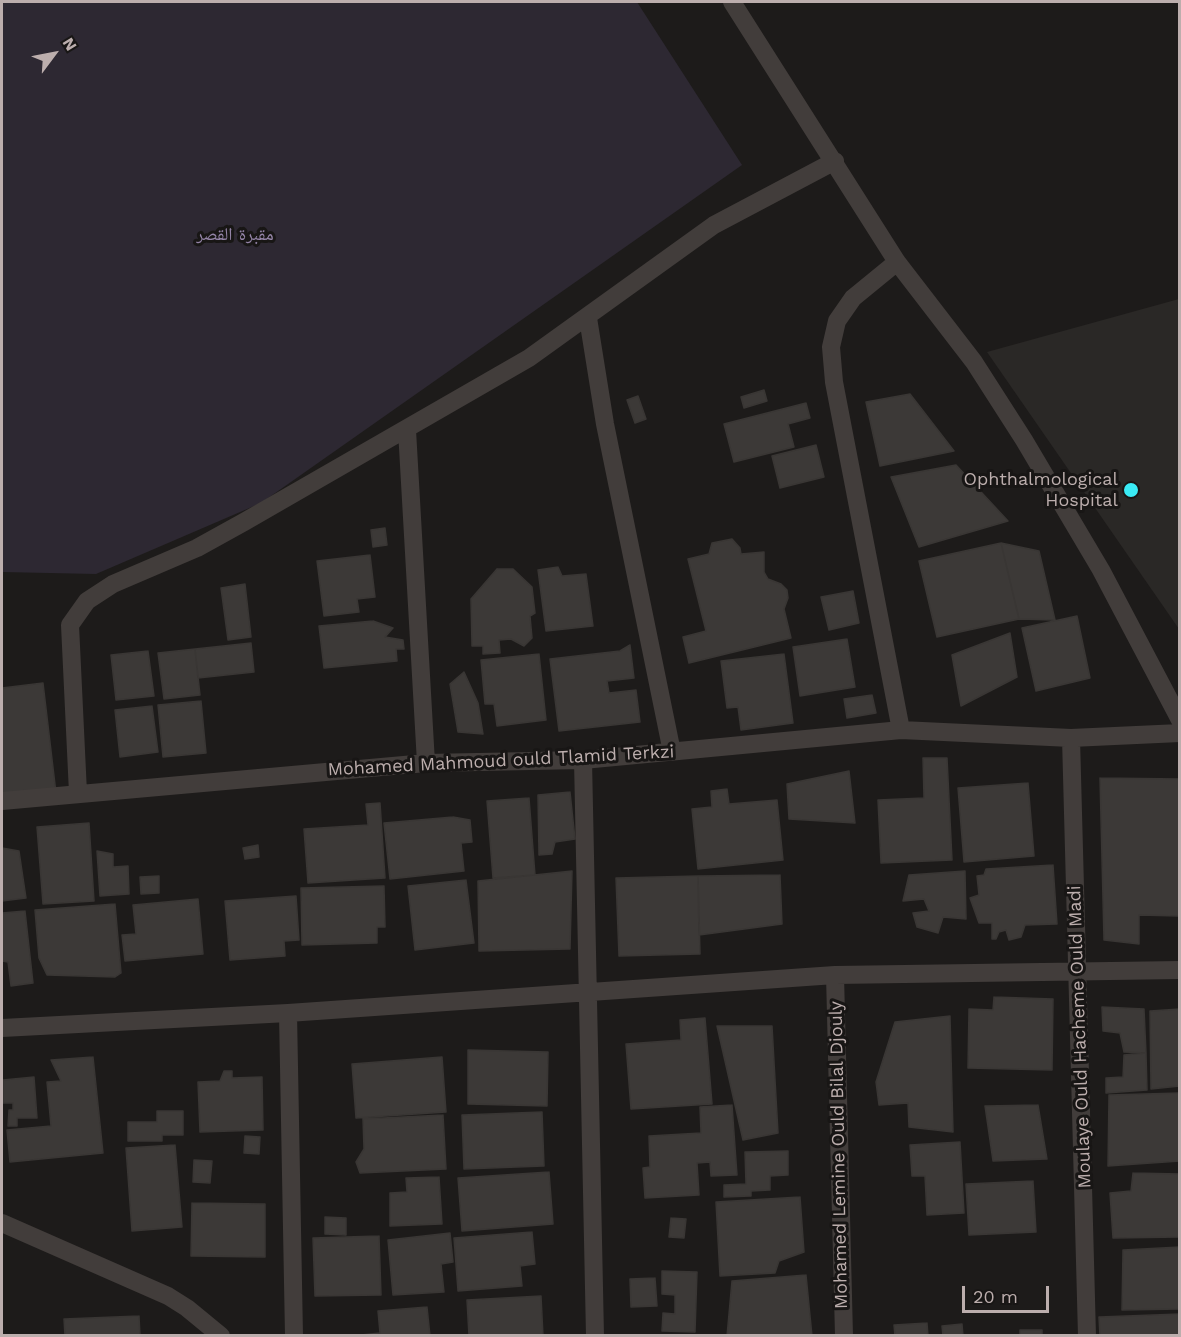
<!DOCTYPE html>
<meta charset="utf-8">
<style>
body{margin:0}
#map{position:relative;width:1181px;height:1337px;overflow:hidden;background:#1d1b1a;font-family:"Work Sans",sans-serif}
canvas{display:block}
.frame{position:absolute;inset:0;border:3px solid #bcaead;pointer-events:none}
.north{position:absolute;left:24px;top:24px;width:60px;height:60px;-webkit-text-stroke:4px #181615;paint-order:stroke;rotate:58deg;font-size:16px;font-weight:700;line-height:24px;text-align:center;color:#bcaead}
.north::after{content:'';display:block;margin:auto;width:21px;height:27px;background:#bcaead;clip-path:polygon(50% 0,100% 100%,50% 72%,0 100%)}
.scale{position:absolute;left:962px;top:1286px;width:87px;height:27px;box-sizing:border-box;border:3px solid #bcaead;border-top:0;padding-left:8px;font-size:18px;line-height:21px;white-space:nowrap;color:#bcaead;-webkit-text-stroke:4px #181615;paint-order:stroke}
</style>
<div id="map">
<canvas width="1181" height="1337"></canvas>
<div class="frame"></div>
<div class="north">N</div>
<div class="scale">20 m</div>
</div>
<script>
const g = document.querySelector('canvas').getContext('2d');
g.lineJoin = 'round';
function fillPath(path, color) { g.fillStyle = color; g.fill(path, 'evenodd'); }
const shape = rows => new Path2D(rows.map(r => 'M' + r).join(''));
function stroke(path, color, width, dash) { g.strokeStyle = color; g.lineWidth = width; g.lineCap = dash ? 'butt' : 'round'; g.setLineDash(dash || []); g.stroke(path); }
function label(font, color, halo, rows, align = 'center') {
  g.font = font + ' "Work Sans","Noto Naskh Arabic",sans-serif'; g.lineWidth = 6; g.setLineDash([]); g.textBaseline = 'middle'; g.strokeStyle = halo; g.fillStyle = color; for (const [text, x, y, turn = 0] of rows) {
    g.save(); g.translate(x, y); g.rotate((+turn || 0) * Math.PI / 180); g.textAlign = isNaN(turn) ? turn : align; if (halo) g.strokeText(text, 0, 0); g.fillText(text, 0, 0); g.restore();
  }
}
fillPath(shape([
 [1179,299,1180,299,1179,629,987,352]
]), '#2a2826');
fillPath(shape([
 [2,2,637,2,742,165,261,503,96,574,2,572]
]), '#2d2832');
const building = shape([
 [764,390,767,401,744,408,741,397,764,390],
 [910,394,954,451,880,466,866,402,910,394],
 [638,396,646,419,635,423,627,400,638,396],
 [806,403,810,418,788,424,794,447,734,462,724,424,806,403],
 [816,445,824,477,780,488,772,456,816,445],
 [956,465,1008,521,919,547,891,477,956,465],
 [385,528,387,545,373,547,371,530,385,528],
 [732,539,740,548,741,554,764,552,764,572,768,579,781,584,787,590,788,598,784,609,791,638,689,663,683,637,706,631,688,559,709,554,712,543,732,539],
 [1001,543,1019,619,937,637,919,561,1001,543],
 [1001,543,1039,551,1055,620,1019,619,1001,543],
 [370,555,375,597,357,599,359,612,324,616,317,561,370,555],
 [558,567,562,576,586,574,593,626,546,631,538,570,558,567],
 [497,569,513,569,532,587,535,613,530,616,532,638,524,646,511,639,499,640,500,653,483,654,483,646,472,646,471,599,497,569],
 [245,584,251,637,228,640,221,588,245,584],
 [853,591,859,623,829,630,821,597,853,591],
 [1077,616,1090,678,1036,691,1022,628,1077,616],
 [373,621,393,628,385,637,403,640,404,649,396,649,397,661,324,668,319,626,373,621],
 [1010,633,1017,677,961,706,952,655,1010,633],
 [847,639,855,687,800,696,793,647,847,639],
 [251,643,254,672,198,678,195,649,251,643],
 [630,645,634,678,607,681,609,693,636,690,640,722,559,731,550,659,620,651,630,645],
 [195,649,200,695,164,699,158,653,195,649],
 [148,651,154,696,116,700,111,655,148,651],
 [539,654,546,720,497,726,494,704,485,704,481,660,539,654],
 [784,654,793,723,741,730,738,707,727,708,721,661,784,654],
 [464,672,478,703,483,734,458,732,450,684,464,672],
 [43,683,56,793,2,799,2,688,43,683],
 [872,695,876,713,847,718,844,699,872,695],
 [201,701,206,753,163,757,158,705,201,701],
 [152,706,158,752,120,757,115,710,152,706],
 [923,758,947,758,952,860,881,863,878,800,924,798,923,758],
 [849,771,855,823,789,819,787,784,849,771],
 [1100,778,1180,779,1180,921,1179,916,1139,915,1139,944,1104,940,1100,778],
 [1028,783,1034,856,964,862,958,788,1028,783],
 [727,789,729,804,777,800,783,860,698,869,692,809,712,807,711,791,727,789],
 [570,792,575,839,555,842,552,854,539,855,538,795,570,792],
 [529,798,535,875,493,878,487,801,529,798],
 [380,803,385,878,308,883,304,829,368,825,366,804,380,803],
 [453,817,470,820,472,842,461,843,464,871,390,879,384,823,453,817],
 [89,823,94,901,43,904,37,827,89,823],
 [258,845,259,857,245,859,243,848,258,845],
 [2,848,19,851,26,898,2,901,2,848],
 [97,851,113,854,113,867,128,866,129,894,100,896,97,851],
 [1053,865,1057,924,1025,925,1021,937,1009,940,1006,930,999,932,996,939,992,939,992,923,979,923,970,898,979,895,977,876,984,875,986,869,1053,865],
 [572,871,570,949,479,951,478,881,572,871],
 [965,871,966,919,943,917,938,933,917,927,913,913,929,911,924,899,903,901,909,875,965,871],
 [780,875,782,924,699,935,698,876,780,875],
 [159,876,159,893,141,894,140,877,159,876],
 [698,876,700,954,619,956,616,878,698,876],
 [466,880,474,943,415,950,408,886,466,880],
 [384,886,385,927,377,927,377,943,302,945,301,888,384,886],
 [296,896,299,940,284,941,285,956,230,960,225,901,296,896],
 [198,899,203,954,125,961,122,935,136,934,133,905,198,899],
 [115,904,121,973,115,977,47,975,39,958,35,910,115,904],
 [25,911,33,983,11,986,8,962,2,961,2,913,25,911],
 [994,997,1053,999,1052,1070,968,1068,969,1009,993,1010,994,997],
 [1102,1007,1144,1009,1146,1053,1124,1052,1120,1033,1103,1031,1102,1007],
 [1180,1009,1180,1086,1151,1089,1150,1011,1180,1009],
 [950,1016,953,1132,909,1127,908,1103,879,1105,876,1082,895,1022,950,1016],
 [705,1018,712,1104,631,1109,626,1044,681,1040,680,1020,705,1018],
 [717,1026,772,1026,778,1133,743,1140,717,1026],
 [468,1050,548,1052,547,1106,468,1104,468,1050],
 [1146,1053,1147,1090,1106,1093,1106,1078,1123,1077,1124,1055,1146,1053],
 [93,1057,103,1153,10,1162,7,1130,51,1126,47,1082,61,1081,51,1060,93,1057],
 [442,1057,446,1112,356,1118,352,1064,442,1057],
 [224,1071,232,1071,232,1078,262,1077,263,1130,200,1132,198,1082,220,1081,224,1071],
 [34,1077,37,1118,17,1118,17,1126,8,1126,9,1110,13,1110,13,1103,3,1103,3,1080,34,1077],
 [1180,1093,1180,1161,1108,1166,1109,1095,1180,1093],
 [732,1105,737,1175,711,1176,710,1162,697,1163,699,1195,645,1198,643,1168,650,1167,649,1136,701,1133,700,1107,732,1105],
 [1038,1105,1047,1159,993,1161,985,1106,1038,1105],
 [157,1111,183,1111,183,1135,162,1135,162,1141,128,1141,128,1122,157,1122,157,1111],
 [542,1112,544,1166,464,1169,462,1115,542,1112],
 [443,1115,446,1169,360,1173,356,1162,364,1149,363,1119,443,1115],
 [245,1136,260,1137,259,1154,244,1153,245,1136],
 [960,1142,964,1213,927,1215,925,1176,912,1176,910,1145,960,1142],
 [175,1145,182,1227,132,1231,126,1148,175,1145],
 [788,1151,788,1175,770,1176,770,1190,751,1191,751,1196,724,1197,724,1185,746,1184,745,1152,788,1151],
 [194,1160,212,1161,210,1183,193,1182,194,1160],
 [549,1172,553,1224,462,1231,458,1178,549,1172],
 [1133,1173,1180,1174,1180,1237,1113,1238,1110,1193,1131,1191,1133,1173],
 [439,1177,442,1224,390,1226,390,1193,407,1192,406,1178,439,1177],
 [1033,1181,1036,1232,969,1235,966,1184,1033,1181],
 [800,1197,804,1252,779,1261,775,1273,720,1276,716,1202,800,1197],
 [192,1203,265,1204,265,1257,191,1256,192,1203],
 [325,1217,346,1218,346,1235,325,1234,325,1217],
 [671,1218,686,1219,684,1238,669,1237,671,1218],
 [532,1232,535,1264,520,1266,522,1286,458,1291,454,1238,532,1232],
 [450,1233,453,1262,441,1264,444,1292,393,1295,388,1240,450,1233],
 [379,1236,381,1295,315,1296,313,1238,379,1236],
 [1180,1247,1180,1309,1122,1310,1123,1250,1180,1247],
 [662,1271,697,1272,695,1332,662,1331,663,1313,675,1314,675,1295,662,1294,662,1271],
 [806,1275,812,1336,727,1336,732,1281,806,1275],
 [655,1278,657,1306,631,1307,630,1279,655,1278],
 [541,1296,543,1336,469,1336,467,1300,541,1296],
 [427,1307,430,1336,352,1336,380,1333,378,1311,427,1307],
 [1180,1314,1180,1336,1100,1336,1099,1317,1180,1314],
 [139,1316,140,1336,65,1336,64,1319,139,1316],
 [927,1323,928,1336,895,1336,894,1325,927,1323],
 [962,1324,963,1336,943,1336,942,1326,962,1324],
 [1020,1330,1042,1330,1042,1336,1020,1336,1020,1330]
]);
fillPath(building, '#3c3937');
stroke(building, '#393634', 1.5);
stroke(shape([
 [732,2,897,262,974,362,1024,440,1101,570,1180,720],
 [897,262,853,298,837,321,831,347,834,382,901,730],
 [588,318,605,424,672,752],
 [407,430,426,763],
 [1071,738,1087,1336],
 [583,760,595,1336],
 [78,793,70,625,87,601,113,584,197,548,244,522,529,358,714,225,835,161],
 [2,801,426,763,583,760,901,730,1071,738,1180,733],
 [835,975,844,1336],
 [288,1013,294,1336],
 [2,1028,288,1013,835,975,1180,970],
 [2,1223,168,1296,187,1308,221,1336]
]), '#423d3b', 18);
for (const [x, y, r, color] of [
 [1131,490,8,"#3aebf5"]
]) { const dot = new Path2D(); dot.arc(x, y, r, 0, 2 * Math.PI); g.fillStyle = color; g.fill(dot); stroke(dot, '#181615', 2); }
label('18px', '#9484a7', '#181615', [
 ["مقبرة القصر",235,235]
]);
label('18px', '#bcaead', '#181615', [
 ["Ophthalmological",1118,480],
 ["Hospital",1118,501]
], 'right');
label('18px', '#bcaead', '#181615', [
 ["Mohamed Mahmoud ould Tlamid Terkzi",501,761,-3],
 ["Moulaye Ould Hacheme Ould Madi",1080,1037,-92],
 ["Mohamed Lemine Ould Bilal Djouly",839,1155,-91]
]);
</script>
